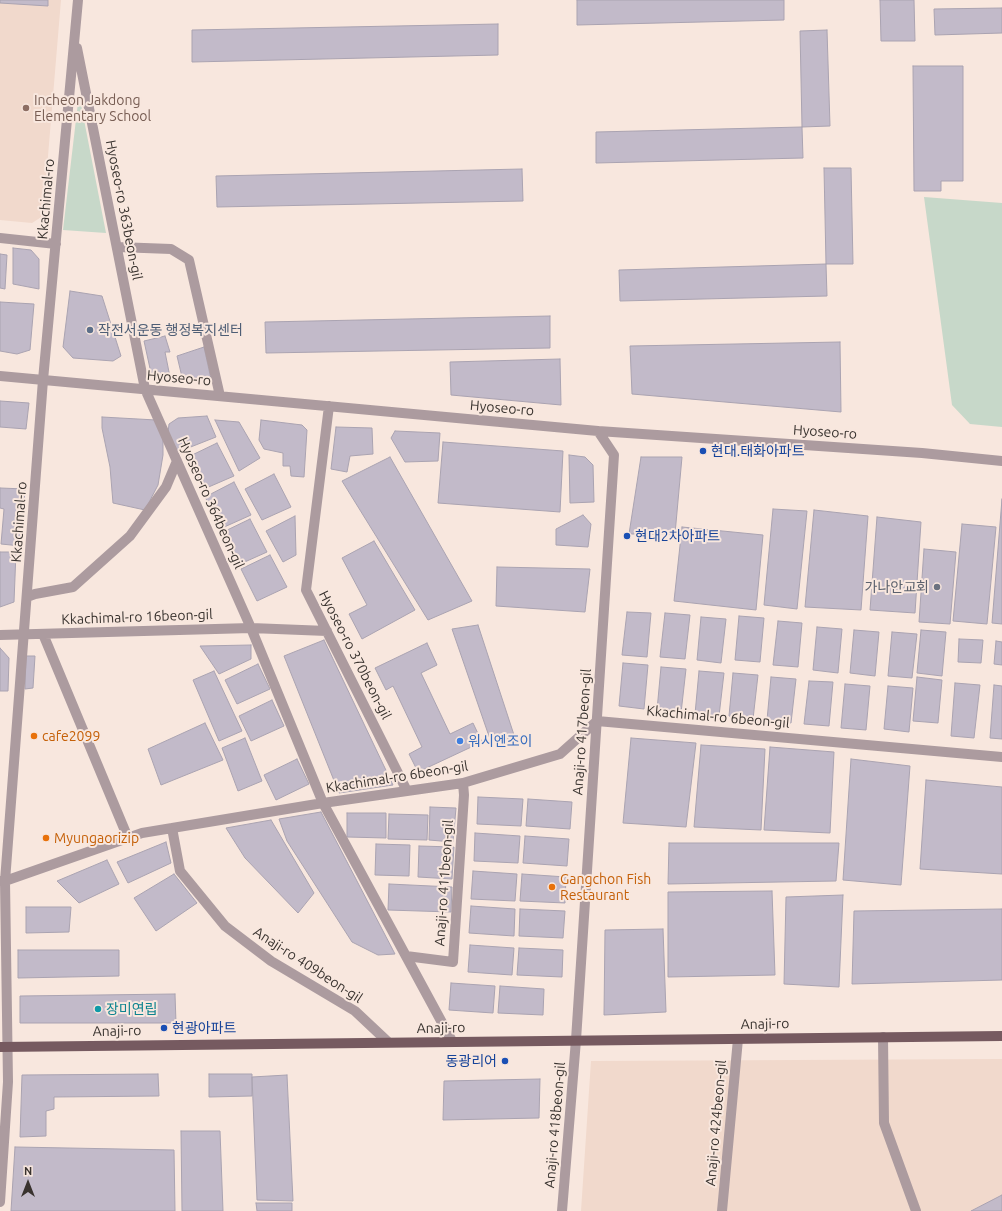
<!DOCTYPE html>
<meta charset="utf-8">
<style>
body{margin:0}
#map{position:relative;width:1002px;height:1211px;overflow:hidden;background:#f8e7de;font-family:Ubuntu,sans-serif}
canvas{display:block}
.north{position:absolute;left:8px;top:1163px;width:40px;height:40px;-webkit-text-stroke:3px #f8e7de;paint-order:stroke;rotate:0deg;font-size:11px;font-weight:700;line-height:16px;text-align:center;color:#39332f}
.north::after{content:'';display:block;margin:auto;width:14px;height:18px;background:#39332f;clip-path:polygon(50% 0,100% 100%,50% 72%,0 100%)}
</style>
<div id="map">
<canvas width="1002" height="1211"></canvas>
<div class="north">N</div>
</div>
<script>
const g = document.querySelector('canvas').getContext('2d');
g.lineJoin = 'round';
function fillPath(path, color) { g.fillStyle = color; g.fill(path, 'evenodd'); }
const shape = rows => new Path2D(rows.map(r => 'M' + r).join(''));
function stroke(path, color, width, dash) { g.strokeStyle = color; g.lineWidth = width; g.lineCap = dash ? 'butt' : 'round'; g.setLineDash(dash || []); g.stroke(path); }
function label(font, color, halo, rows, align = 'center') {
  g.font = font + ' Ubuntu,"Noto Sans KR",sans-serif'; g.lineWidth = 4; g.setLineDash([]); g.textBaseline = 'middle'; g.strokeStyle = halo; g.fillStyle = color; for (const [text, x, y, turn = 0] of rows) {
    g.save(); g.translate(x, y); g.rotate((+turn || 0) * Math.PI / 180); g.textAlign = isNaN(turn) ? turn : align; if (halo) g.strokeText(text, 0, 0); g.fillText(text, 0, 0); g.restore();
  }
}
fillPath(shape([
 [0,0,61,0,43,216,32,223,0,220],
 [1002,1059,1002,1211,581,1211,591,1061]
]), '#f1d9cc');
fillPath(shape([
 [79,94,106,233,63,230],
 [924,197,1002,203,1002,427,970,424,952,405]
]), '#c7d8c9');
const building = shape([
 [0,0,48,0,48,6,0,3,0,0],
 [577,0,784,0,784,20,577,25,577,0],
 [880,0,914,0,915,41,881,41,880,0],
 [1002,8,1002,33,935,35,934,9,1002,8],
 [498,24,498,55,192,62,192,30,498,24],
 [827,30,830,126,802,127,800,31,827,30],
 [913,66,963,66,963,181,941,181,941,191,914,191,913,66],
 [802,127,803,158,596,163,596,132,802,127],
 [824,168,851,168,853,264,826,264,824,168],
 [522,169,523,201,217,207,216,176,522,169],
 [13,248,31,250,39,259,39,289,13,284,13,248],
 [0,254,7,255,5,289,0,288,0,254],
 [826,264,827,296,620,301,619,270,826,264],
 [70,291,102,296,121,356,113,361,73,358,63,347,70,291],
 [0,302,34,304,30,350,17,354,0,351,0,302],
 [550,316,550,348,266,353,265,322,550,316],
 [165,336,170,352,165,352,170,377,151,373,144,341,165,336],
 [840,342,841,412,632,394,630,346,840,342],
 [204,347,211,379,182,377,177,356,204,347],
 [560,359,561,405,451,395,450,362,560,359],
 [0,401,29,403,26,429,0,427,0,401],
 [207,416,216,437,178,452,168,433,169,424,178,418,207,416],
 [102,417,156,420,163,434,163,455,158,485,145,510,113,503,110,467,102,428,102,417],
 [215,420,239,422,260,458,239,471,215,420],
 [261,420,302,425,307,430,304,477,291,476,290,466,283,466,283,453,264,449,259,440,261,420],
 [336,427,372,428,373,454,350,456,347,472,331,469,336,427],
 [395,431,440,433,438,461,405,462,391,438,395,431],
 [443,442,563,451,560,512,438,503,443,442],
 [217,443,234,476,204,489,188,457,217,443],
 [569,455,585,457,593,465,594,502,570,503,569,455],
 [390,457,472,601,428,620,342,481,390,457],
 [641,457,682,457,675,534,629,534,641,457],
 [274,474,291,507,262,520,245,489,274,474],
 [234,482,251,515,222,528,205,497,234,482],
 [0,488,25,489,21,546,1,544,4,509,0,508,0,488],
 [1002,499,1002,624,992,623,1002,499],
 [773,509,807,511,797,609,764,605,773,509],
 [814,510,868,516,861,610,805,607,814,510],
 [583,515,591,524,588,547,556,545,556,529,583,515],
 [295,516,296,555,283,562,266,531,295,516],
 [877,517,921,522,915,613,870,610,877,517],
 [250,519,267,552,238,565,221,533,250,519],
 [962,524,996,527,987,624,953,621,962,524],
 [682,527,763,535,756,610,674,601,682,527],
 [374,541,415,610,362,639,349,614,367,605,342,558,374,541],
 [924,549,956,552,950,624,919,622,924,549],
 [0,552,16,552,14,602,0,607,0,552],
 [270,555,287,587,257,601,241,569,270,555],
 [497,567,590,569,585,612,496,606,497,567],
 [627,612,651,613,647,657,622,655,627,612],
 [665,613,690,615,685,659,660,657,665,613],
 [739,616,764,618,760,662,735,660,739,616],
 [701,617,726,619,721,663,697,660,701,617],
 [778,621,802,623,798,667,773,665,778,621],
 [478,625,515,738,491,742,452,629,478,625],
 [817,627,842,629,838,673,813,670,817,627],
 [854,630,879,632,875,676,850,673,854,630],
 [921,630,946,632,942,676,917,673,921,630],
 [892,632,917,634,912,678,888,676,892,632],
 [959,639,983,640,981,663,958,662,959,639],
 [324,640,393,785,339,793,284,656,324,640],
 [996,641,1002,642,1002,665,994,664,996,641],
 [427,643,437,665,421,673,450,734,473,723,482,742,418,772,409,754,422,747,393,686,386,690,375,668,427,643],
 [251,645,251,659,219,674,200,646,251,645],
 [0,648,9,658,8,691,0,691,0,648],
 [26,656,35,656,33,688,25,689,26,656],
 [623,663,648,665,644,709,619,706,623,663],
 [258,664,270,689,237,704,225,680,258,664],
 [661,667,686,669,681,713,657,710,661,667],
 [214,671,242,731,219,741,193,680,214,671],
 [699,671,724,673,719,716,695,714,699,671],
 [733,673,758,675,753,719,729,716,733,673],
 [771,677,796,679,791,723,767,720,771,677],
 [917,677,942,680,938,723,913,721,917,677],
 [809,681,833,682,829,726,804,724,809,681],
 [955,683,980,685,974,738,951,736,955,683],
 [845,684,870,686,866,730,841,728,845,684],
 [994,685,1002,686,1002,739,990,738,994,685],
 [888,686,913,688,909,732,884,729,888,686],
 [272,700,284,726,251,741,239,716,272,700],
 [205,723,223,760,161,785,148,749,205,723],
 [245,738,262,781,238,791,222,748,245,738],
 [631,738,696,743,686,827,623,823,631,738],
 [701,745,765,749,761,830,694,827,701,745],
 [770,747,834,752,830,833,764,830,770,747],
 [297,759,309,784,276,800,264,775,297,759],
 [851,759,910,766,901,885,843,880,851,759],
 [926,780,1002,787,1002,874,920,869,926,780],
 [478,797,523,799,521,826,477,824,478,797],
 [528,799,572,802,570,829,526,826,528,799],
 [430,807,456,808,453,842,429,840,430,807],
 [321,812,395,954,378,955,352,942,287,841,279,819,321,812],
 [347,813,386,813,386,838,347,837,347,813],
 [389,814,428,815,427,840,388,839,389,814],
 [271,820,314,893,298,913,245,858,226,828,271,820],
 [475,833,520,836,518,863,474,861,475,833],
 [525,836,569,839,567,866,523,863,525,836],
 [166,842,171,863,128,883,117,862,166,842],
 [669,843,839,843,836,881,668,884,669,843],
 [376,844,410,845,409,876,375,875,376,844],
 [419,846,454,847,452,879,418,877,419,846],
 [107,860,119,884,79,903,57,881,107,860],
 [473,871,517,874,515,901,471,899,473,871],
 [174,874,197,903,156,931,134,898,174,874],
 [522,874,566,877,565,903,520,901,522,874],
 [389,884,452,887,451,912,388,910,389,884],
 [772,891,775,975,668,977,668,892,772,891],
 [843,895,839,987,784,984,786,897,843,895],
 [471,906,515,909,514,936,469,933,471,906],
 [26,907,71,907,69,932,26,933,26,907],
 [520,909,565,911,563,938,519,936,520,909],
 [1002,909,1002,980,852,984,854,911,1002,909],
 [663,929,666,1012,604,1015,605,930,663,929],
 [470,945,514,948,512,975,468,972,470,945],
 [519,948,563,950,562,977,517,975,519,948],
 [18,950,119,950,119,976,18,978,18,950],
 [451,983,495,986,493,1013,449,1010,451,983],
 [500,986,544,989,543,1015,498,1013,500,986],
 [175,994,176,1023,20,1023,20,996,175,994],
 [158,1074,159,1096,54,1097,54,1109,46,1111,46,1136,20,1137,22,1075,158,1074],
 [209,1074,252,1074,252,1096,209,1097,209,1074],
 [287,1075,293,1201,257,1200,252,1077,287,1075],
 [540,1079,539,1118,443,1120,444,1081,540,1079],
 [181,1131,220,1131,223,1211,182,1211,181,1131],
 [15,1147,174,1150,175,1211,11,1211,15,1147],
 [1002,1195,1002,1211,971,1211,1002,1195],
 [256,1203,292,1203,292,1211,257,1211,256,1203]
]);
fillPath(building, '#c2bac9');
stroke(building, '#aaa3b1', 1);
stroke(shape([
 [77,48,145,389,251,628,323,803,452,1041],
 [0,238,56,244],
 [117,247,171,249,189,260,220,396],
 [0,376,598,431,922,453,1002,461],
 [329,406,306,590,407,791],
 [27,597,35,594,73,587,130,536,166,487,177,461],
 [43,634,128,838],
 [0,635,251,628,327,631],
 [172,828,180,871,225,926,271,961,355,1011,388,1042],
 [0,881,5,881,142,833,323,803,463,783,560,754,597,721,1002,757],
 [406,956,453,962,464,795,463,783],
 [883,1037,884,1123,916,1211],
 [0,1202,8,1082,5,881,43,380,78,0],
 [562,1211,576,1040,614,455,598,431],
 [722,1211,738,1039]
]), '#ac9b9f', 10);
stroke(shape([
 [0,1047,1002,1036]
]), '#765a60', 10);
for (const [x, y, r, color] of [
 [26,108,4,"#8d6e63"],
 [90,330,4,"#5c6f8a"],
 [703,451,4,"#1a4fb4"],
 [627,536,4,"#1a4fb4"],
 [937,587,4,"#6b7280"],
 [34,736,4,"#e8710a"],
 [460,741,4,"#3f7fe0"],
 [46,838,4,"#e8710a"],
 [552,887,4,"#e8710a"],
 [98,1009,4,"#0f9aa8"],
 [164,1028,4,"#1a4fb4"],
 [505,1061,4,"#1a4fb4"]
]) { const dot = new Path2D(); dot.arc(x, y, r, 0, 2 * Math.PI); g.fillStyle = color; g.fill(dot); stroke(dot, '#f8e7de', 1.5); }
label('14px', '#785e54', '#f8e7de', [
 ["Incheon Jakdong",34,100],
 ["Elementary School",34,116]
], 'left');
label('14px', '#39332f', '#f8e7de', [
 ["Kkachimal-ro",46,199,-85],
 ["Hyoseo-ro 363beon-gil",124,210,79],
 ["Hyoseo-ro",179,378,5],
 ["Hyoseo-ro",502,408,5],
 ["Hyoseo-ro",825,432,4],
 ["Hyoseo-ro 364beon-gil",211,503,66],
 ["Kkachimal-ro",19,522,-86],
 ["Kkachimal-ro 16beon-gil",137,617,-2],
 ["Hyoseo-ro 370beon-gil",355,655,63],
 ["Kkachimal-ro 6beon-gil",718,717,5],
 ["Anaji-ro 417beon-gil",582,732,-86],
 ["Kkachimal-ro 6beon-gil",397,777,-9],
 ["Anaji-ro 411beon-gil",444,883,-86],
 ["Anaji-ro 409beon-gil",308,965,33],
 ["Anaji-ro",765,1024,-1],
 ["Anaji-ro",441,1028,-1],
 ["Anaji-ro",117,1031,-1],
 ["Anaji-ro 424beon-gil",716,1123,-85],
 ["Anaji-ro 418beon-gil",555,1125,-85]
]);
label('14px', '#4e5e75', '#f8e7de', [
 ["작전서운동 행정복지센터",98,330]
], 'left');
label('14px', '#164399', '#f8e7de', [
 ["현대.태화아파트",711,451],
 ["현대2차아파트",635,536],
 ["현광아파트",172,1028],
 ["동광리어",497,1061,"right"]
], 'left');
label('14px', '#5b616d', '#f8e7de', [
 ["가나안교회",929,587]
], 'right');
label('14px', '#c56008', '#f8e7de', [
 ["cafe2099",42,736],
 ["Myungaorizip",54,838],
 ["Gangchon Fish",560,879],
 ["Restaurant",560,895]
], 'left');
label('14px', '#366cbe', '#f8e7de', [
 ["워시엔조이",468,741]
], 'left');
label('14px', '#0d838f', '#f8e7de', [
 ["장미연립",106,1009]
], 'left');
</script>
